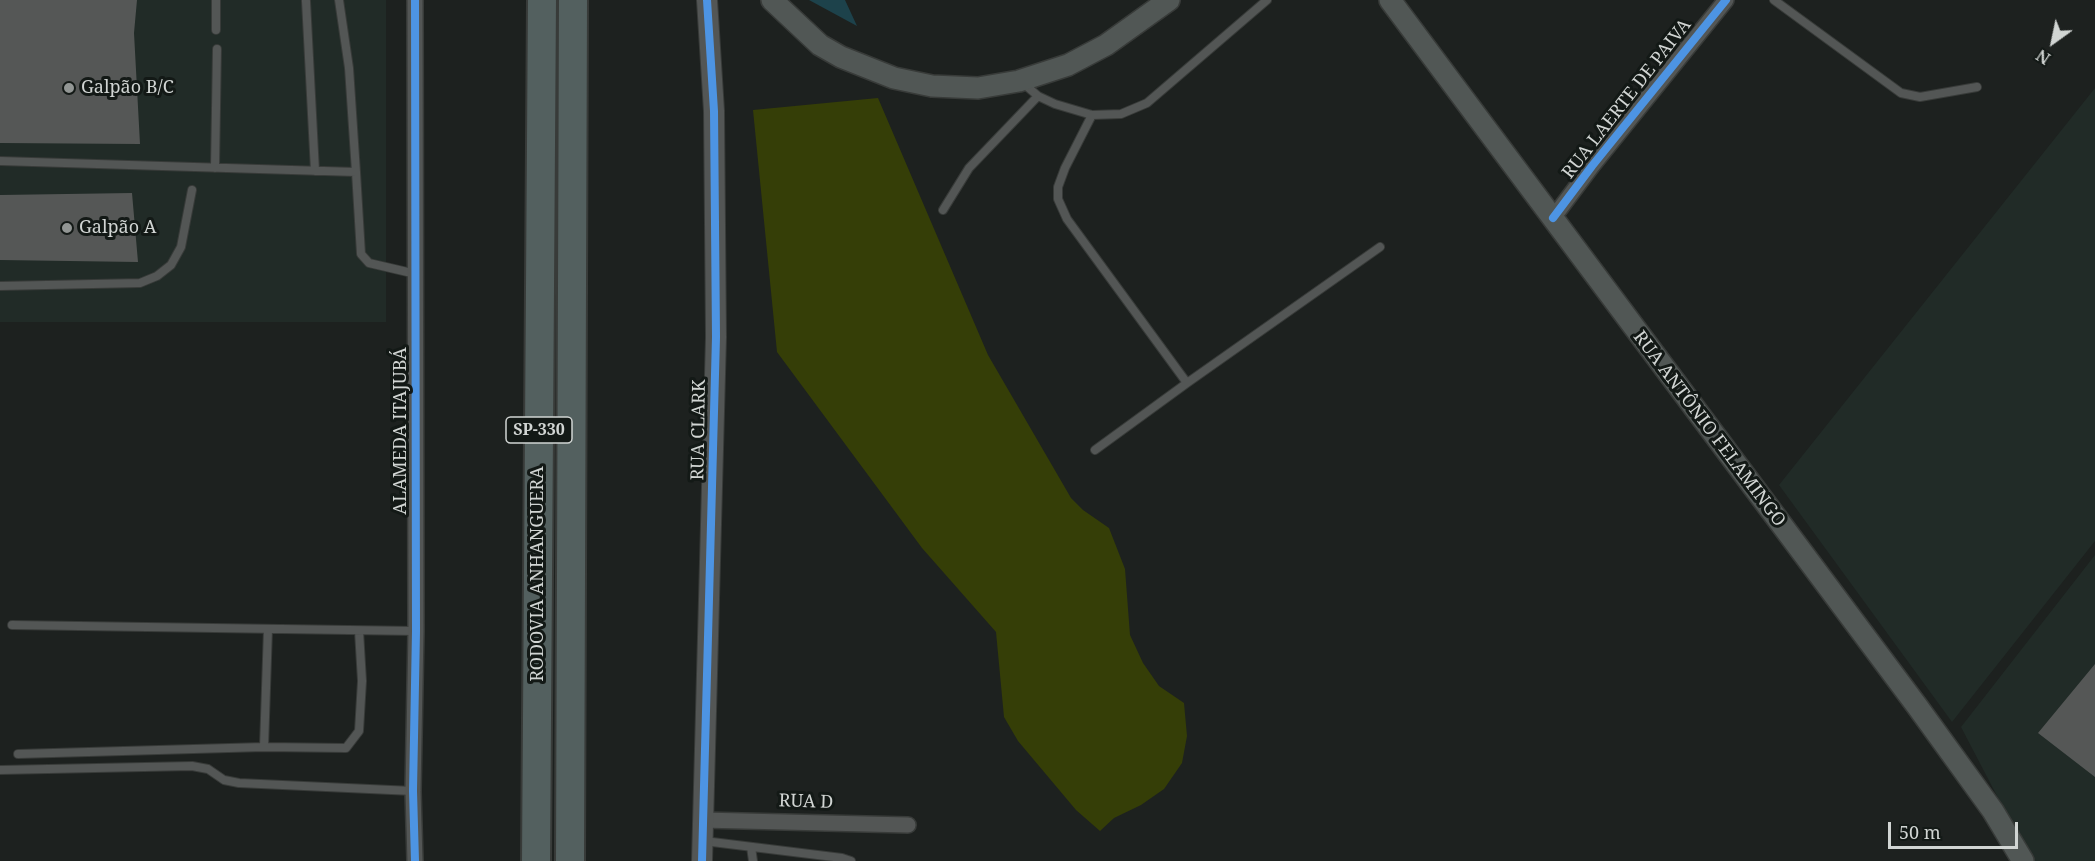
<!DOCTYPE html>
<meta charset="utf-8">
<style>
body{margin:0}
#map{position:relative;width:2095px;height:861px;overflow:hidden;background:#1d211f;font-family:"Noto Serif",serif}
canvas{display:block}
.north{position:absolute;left:2023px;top:12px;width:60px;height:60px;-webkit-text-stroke:4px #131916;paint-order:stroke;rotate:213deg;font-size:16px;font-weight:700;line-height:24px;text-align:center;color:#d1d5d3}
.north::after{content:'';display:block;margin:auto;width:21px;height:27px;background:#d1d5d3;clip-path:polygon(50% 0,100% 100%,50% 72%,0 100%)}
.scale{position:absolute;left:1888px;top:822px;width:130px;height:27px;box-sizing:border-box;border:3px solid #d1d5d3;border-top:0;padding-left:8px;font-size:18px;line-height:21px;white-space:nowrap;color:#d1d5d3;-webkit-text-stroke:4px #131916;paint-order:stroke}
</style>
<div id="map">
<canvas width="2095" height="861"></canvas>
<div class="north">N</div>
<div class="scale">50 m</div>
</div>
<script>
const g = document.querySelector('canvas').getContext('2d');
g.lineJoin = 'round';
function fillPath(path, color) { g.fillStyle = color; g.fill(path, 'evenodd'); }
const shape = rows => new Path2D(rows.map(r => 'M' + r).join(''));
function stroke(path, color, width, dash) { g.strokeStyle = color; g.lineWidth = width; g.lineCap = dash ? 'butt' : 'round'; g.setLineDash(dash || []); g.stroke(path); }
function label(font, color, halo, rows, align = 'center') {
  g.font = font + ' "Noto Serif",serif'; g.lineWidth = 6; g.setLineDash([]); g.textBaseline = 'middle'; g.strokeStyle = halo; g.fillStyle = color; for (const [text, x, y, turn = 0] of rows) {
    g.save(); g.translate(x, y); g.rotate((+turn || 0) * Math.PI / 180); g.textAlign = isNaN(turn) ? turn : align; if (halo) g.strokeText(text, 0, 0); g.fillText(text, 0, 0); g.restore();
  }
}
fillPath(shape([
 [0,0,386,0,386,322,0,322],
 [2095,88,2095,541,1952,722,1779,485],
 [2095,555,2095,861,2031,861,1961,727]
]), '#212b27');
fillPath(shape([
 [878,98,988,355,1071,498,1083,510,1109,528,1125,569,1130,635,1143,663,1159,686,1184,703,1187,736,1182,763,1164,789,1141,805,1114,818,1100,831,1076,810,1018,741,1004,717,996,632,922,548,777,352,753,110]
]), '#353e07');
fillPath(shape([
 [809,0,845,0,857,26]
]), '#1d424b');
fillPath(shape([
 [0,0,137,0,134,33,140,144,0,143],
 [132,193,138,262,0,260,0,195],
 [2095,664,2095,777,2038,733]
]), '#555756');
const service = shape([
 [339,0,349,68,356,172],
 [1774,0,1901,93,1920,97,1977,87],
 [306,1,315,171],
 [216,30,216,0],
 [1023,83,1038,96,1055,104,1092,115,1121,114,1147,103,1267,0],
 [1092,115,1065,168,1058,187,1058,199,1067,219,1187,383,1380,247],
 [0,161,356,172,361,254,369,263,416,274],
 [215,168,217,49],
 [943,210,969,168,1038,96],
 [0,286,140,283,157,276,171,265,181,247,192,190],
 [1095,450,1187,383],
 [12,625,416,631],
 [264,747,268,629],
 [18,754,264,747,346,748,359,731,362,681,359,631],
 [0,770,192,766,208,769,224,780,239,783,413,791],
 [704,841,842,858,851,861],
 [751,847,753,861]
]);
const minor = shape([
 [415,0,416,631,413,791,415,861],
 [1553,218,1592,166,1726,0],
 [702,820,908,825]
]);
const tertiary = shape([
 [702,861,716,337,714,111,707,0]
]);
const secondary = shape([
 [772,0,820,45,841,57,894,78,932,86,978,88,1019,81,1068,65,1106,45,1169,0],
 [1390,0,1917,706,1993,811,2023,861]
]);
const motorway = shape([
 [536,861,542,0],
 [570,861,573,0]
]);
stroke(service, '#383b39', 10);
stroke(minor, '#383b39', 18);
stroke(tertiary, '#383b39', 22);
stroke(secondary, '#383b39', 24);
stroke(motorway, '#383b39', 32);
stroke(service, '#535655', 8);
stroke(minor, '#535655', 15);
stroke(tertiary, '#535655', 20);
stroke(secondary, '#515755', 21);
stroke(motorway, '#53605f', 28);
stroke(shape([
 [415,0,416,631,413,791,415,861],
 [1553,218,1592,166,1726,0],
 [702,861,716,337,714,111,707,0]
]), '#4d94e3', 8);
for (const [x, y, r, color] of [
 [69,88,6,"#929694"],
 [67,228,6,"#929694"]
]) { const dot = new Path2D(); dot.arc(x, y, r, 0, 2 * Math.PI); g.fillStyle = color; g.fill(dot); stroke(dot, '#131916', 2); }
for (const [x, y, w] of [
 [539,430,66]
]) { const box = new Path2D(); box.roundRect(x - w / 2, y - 13, w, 26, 4.5); g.fillStyle = '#131916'; g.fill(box); stroke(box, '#d1d5d3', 1.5); }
label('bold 16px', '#d1d5d3', null, [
 ["SP-330",539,430]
]);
label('18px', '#d1d5d3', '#131916', [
 ["Galpão B/C",81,88],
 ["Galpão A",79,228]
], 'left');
label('18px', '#d1d5d3', '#131916', [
 ["RUA LAERTE DE PAIVA",1627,99,-52],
 ["RUA ANTÔNIO FELAMINGO",1709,429,53],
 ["RUA CLARK",699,430,-89],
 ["ALAMEDA ITAJUBÁ",401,431,-90],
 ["RODOVIA ANHANGUERA",538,574,-90],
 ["RUA D",806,802,2]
]);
</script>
